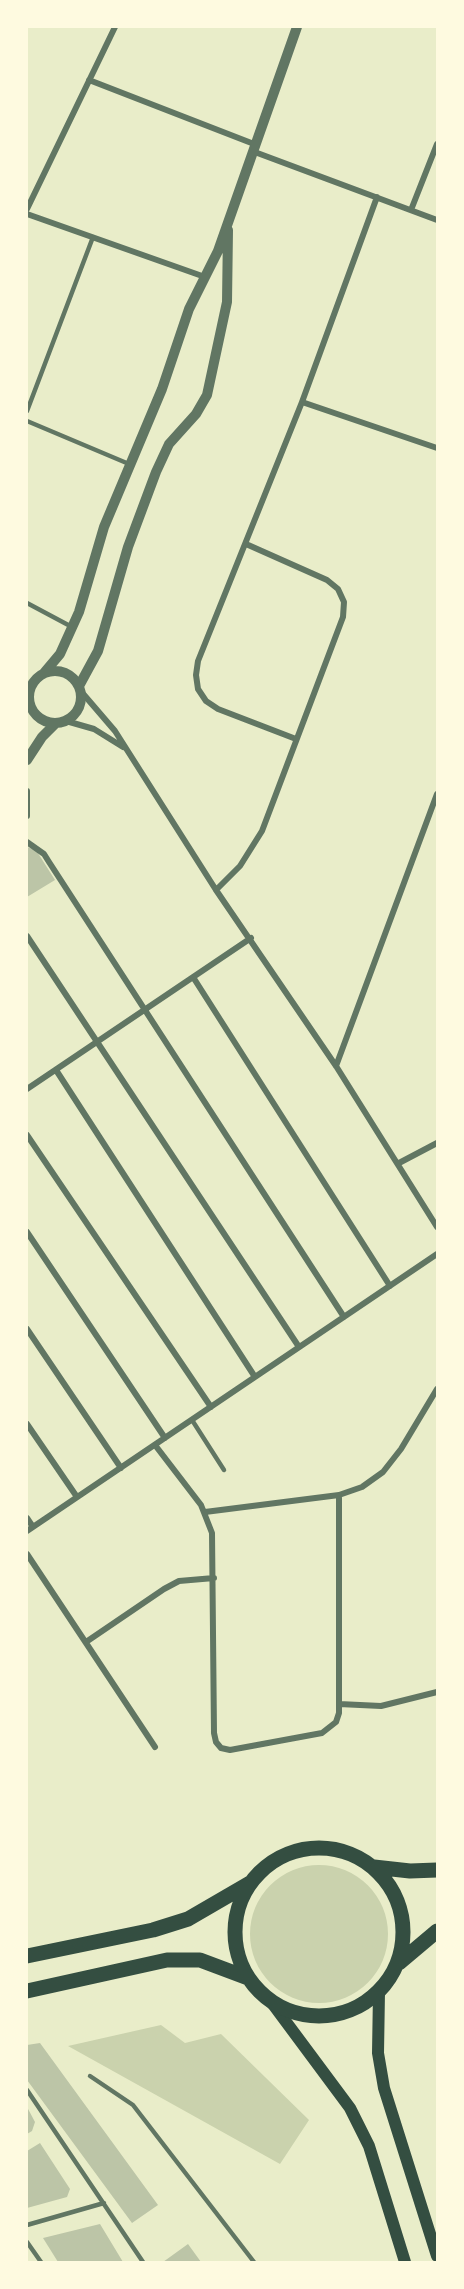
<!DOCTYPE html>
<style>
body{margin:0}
#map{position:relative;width:464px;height:2289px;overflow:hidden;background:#e9edc9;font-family:Rubik,sans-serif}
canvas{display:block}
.frame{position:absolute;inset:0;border:28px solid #fefae0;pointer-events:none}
</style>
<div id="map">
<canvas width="464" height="2289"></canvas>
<div class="frame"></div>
</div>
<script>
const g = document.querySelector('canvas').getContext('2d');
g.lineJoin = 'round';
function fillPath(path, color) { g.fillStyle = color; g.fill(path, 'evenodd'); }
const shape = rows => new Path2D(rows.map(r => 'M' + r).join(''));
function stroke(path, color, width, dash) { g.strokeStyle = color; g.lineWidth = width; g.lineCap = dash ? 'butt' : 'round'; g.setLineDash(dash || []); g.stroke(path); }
fillPath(shape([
 '250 1934a69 69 0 1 1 138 0a69 69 0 1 1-138 0Z',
 [161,2025,185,2043,221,2034,309,2120,280,2164,68,2046]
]), '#cad2ad');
fillPath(shape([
 [27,847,36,850,55,880,27,897],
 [40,2043,158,2205,132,2223,27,2080,27,2045],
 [27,2107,35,2122,32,2131,27,2134],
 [40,2143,70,2189,67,2197,27,2208,27,2151],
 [100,2224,123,2262,58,2262,43,2238],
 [188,2244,201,2262,163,2262]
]), '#bcc5a7');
stroke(shape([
 [27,411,93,237],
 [27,421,129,464],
 [27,603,72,627],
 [192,1420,224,1470],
 [90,2076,133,2105,254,2262],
 [27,2090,143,2262],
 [27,2225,104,2203],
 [27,2242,41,2262]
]), '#617663', 4.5);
stroke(shape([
 [89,80,254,144],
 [252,151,437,220],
 [27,209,115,27],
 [411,210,437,144],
 [27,214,205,277],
 [302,402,437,448],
 [79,689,115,731,216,890,336,1066,437,1227],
 [66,721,94,729,123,747],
 [296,739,218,709,206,701,198,689,196,675,198,661,302,402,377,197],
 [27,791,27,816],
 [27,842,44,854,49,862,344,1317],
 [216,890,240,866,262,831,343,617,344,602,338,589,327,580,246,544],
 [27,936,299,1347],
 [193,977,390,1286],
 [336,1066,437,794],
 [56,1070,255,1377],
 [27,1089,251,938],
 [27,1135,211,1407],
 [399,1163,437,1143],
 [27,1232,165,1438],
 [27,1329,121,1468],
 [27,1424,77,1497],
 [155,1445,201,1505,212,1533,214,1733,216,1742,221,1748,230,1750,322,1733,336,1722,339,1713,339,1495],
 [205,1512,339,1495,362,1487,383,1472,401,1449,437,1389],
 [27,1518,33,1527],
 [27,1531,437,1254],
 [27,1554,155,1747],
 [86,1642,164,1589,179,1581,214,1578],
 [339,1704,381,1706,437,1692]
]), '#617663', 6);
stroke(shape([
 '29 697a26 26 0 1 1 52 0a26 26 0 1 1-52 0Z',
 [44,673,60,654,79,612,104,527,162,389,189,309,218,251,297,27],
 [79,686,98,651,128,547,156,472,169,444,196,414,207,395,227,302,228,230],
 [27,760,42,737,55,724]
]), '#617663', 10);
stroke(shape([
 [379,1992,378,2053,384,2088,437,2256],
 [272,2003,350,2108,369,2146,405,2262]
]), '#344e41', 12);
stroke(shape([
 '235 1932a84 84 0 1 1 168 0a84 84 0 1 1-168 0Z',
 [374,1867,410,1871,437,1870],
 [27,1956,153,1930,188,1919,250,1883],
 [399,1963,437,1931],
 [27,1991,167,1960,200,1960,248,1978]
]), '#344e41', 15);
</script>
